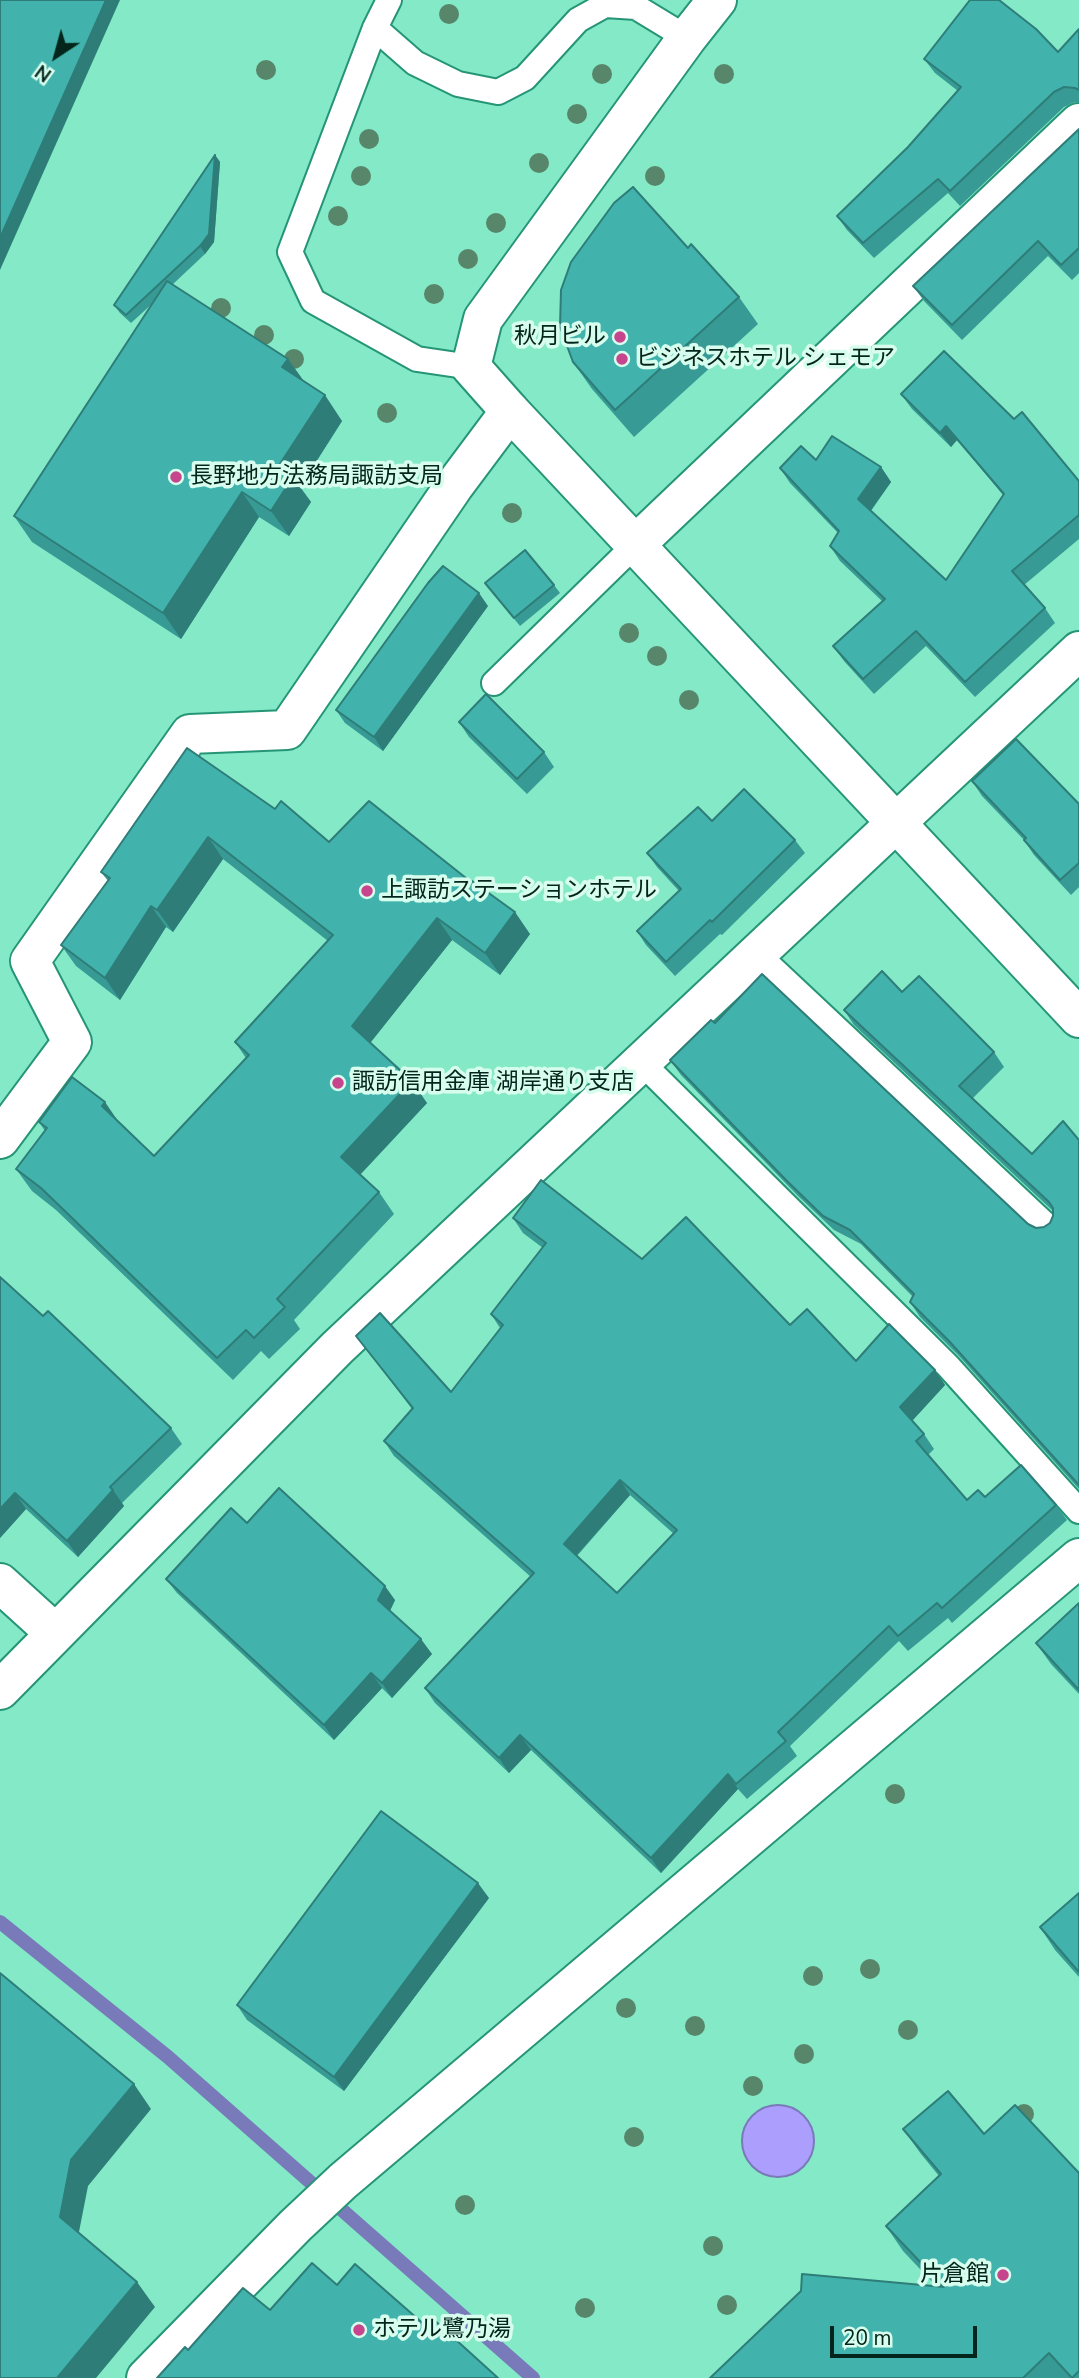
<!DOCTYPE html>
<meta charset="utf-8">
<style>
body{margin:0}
#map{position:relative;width:1079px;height:2378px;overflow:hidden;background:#83e9c7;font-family:"Nunito Sans",sans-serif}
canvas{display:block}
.north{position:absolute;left:21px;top:21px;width:70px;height:70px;-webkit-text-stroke:5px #d7fdee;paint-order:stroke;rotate:216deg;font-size:19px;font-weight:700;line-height:28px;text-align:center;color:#03251b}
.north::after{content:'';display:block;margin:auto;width:24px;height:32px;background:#03251b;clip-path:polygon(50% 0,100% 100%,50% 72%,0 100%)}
.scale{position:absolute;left:830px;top:2326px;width:147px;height:32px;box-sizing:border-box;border:4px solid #03251b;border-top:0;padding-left:9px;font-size:21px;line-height:24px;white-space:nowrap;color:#03251b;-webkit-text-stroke:5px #d7fdee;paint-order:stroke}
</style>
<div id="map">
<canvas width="1079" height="2378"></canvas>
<div class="north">N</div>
<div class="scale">20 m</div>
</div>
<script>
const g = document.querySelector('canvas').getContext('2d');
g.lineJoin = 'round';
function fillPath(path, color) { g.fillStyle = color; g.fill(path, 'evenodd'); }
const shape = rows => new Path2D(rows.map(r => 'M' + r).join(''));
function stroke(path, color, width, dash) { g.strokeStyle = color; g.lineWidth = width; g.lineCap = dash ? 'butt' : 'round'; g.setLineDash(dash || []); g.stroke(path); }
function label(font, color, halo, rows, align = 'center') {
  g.font = font + ' "Nunito Sans","Noto Sans JP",sans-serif'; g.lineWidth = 7; g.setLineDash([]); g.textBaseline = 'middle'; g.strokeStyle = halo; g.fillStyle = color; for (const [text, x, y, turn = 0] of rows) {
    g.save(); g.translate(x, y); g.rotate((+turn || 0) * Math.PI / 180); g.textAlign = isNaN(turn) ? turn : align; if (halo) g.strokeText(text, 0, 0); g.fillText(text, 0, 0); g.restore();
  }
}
const water = shape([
 '742 2141a36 36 0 1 1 72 0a36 36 0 1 1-72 0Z'
]);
fillPath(water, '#ac9efd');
stroke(water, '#797ab9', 2);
stroke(shape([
 [0,1922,168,2057,533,2378]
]), '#797ab9', 14);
const service = shape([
 [389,0,375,28,290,252,313,301,417,359,471,367],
 [375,28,415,63,458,84,498,92,525,78,578,20,605,5,636,7,687,38],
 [494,683,635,545],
 [757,954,1049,1228],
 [641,1062,948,1366,1079,1511]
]);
const minor = shape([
 [635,545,1079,123],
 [0,1139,72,1042,30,961,190,734,287,730,454,486,510,411],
 [0,1583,55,1633],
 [146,2378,295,2226,343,2181,1079,1558]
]);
const tertiary = shape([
 [717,0,687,38,483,319,471,367,510,411,1079,1018],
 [0,1690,337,1348,1079,651]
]);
stroke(service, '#269576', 28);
stroke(minor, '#269576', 42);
stroke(tertiary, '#269576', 42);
stroke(service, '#fff', 24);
stroke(minor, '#fff', 38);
stroke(tertiary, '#fff', 38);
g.fillStyle = '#58866a';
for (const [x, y] of [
 [449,14],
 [266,70],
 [602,74],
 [724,74],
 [577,114],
 [369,139],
 [539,163],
 [361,176],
 [655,176],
 [338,216],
 [496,223],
 [468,259],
 [434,294],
 [221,308],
 [264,335],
 [294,359],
 [387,413],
 [512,513],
 [629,633],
 [657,656],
 [689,700],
 [895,1794],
 [870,1969],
 [813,1976],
 [626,2008],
 [695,2026],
 [908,2030],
 [804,2054],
 [753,2086],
 [1024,2114],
 [634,2137],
 [465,2205],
 [713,2246],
 [727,2305],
 [585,2308]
]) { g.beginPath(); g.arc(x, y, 10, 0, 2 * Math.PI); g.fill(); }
fillPath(shape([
 [1079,29,1079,102,1075,102,1064,107,960,206,948,193,874,258,847,230,837,216,908,147,958,91,935,73,924,59,1058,52],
 [1079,129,1079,273,1072,280,1048,256,962,340,924,301,913,286],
 [215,155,220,162,214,242,205,254,172,285,288,359,304,382,342,421,300,487,311,502,289,536,259,517,181,639,32,542,14,516,153,303,131,323,120,313,114,305],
 [688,248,739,297,758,324,634,437,592,389,573,362],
 [901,394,1079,481,1079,539,1024,585,1045,608,1055,623,975,697,926,646,874,694,844,661,833,646,882,601,840,561,830,546,838,533,790,483,780,468,816,460,881,467,891,482,871,511,946,580,1003,495,957,440,951,447,912,409],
 [485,583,554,585,560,593,520,626],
 [488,606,383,751,345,723,336,710],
 [459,722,544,752,554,767,527,794,469,737],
 [972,781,1079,804,1079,887,1071,895,1034,855,1024,840,982,796],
 [275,809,329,842,530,934,500,975,452,940,370,1043,427,1103,360,1175,379,1192,394,1214,294,1320,300,1329,269,1359,261,1351,233,1380,56,1210,32,1191,16,1169,45,1131,39,1122,119,1122,154,1156,246,1058,235,1042,328,941,223,859,173,932,166,927,120,1000,76,966,61,945,108,881,101,872],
 [712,821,795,840,805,853,722,935,720,934,675,976,646,945,637,931,679,891,657,867,647,853],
 [902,992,994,1052,1004,1067,973,1098,1032,1154,1079,1140,1079,1489,959,1356,920,1317,910,1302,913,1297,861,1244,834,1230,798,1196,681,1075,670,1060,715,1023,1028,1224,1036,1228,1044,1227,1050,1223,1053,1216,1053,1211,854,1025,844,1010],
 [513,1218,642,1259,790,1325,856,1361,935,1370,945,1385,912,1421,924,1434,934,1449,928,1455,967,1500,985,1497,1056,1505,1067,1520,952,1623,948,1618,908,1651,899,1641,790,1746,797,1756,747,1799,738,1789,661,1873,531,1750,509,1773,435,1703,425,1688,531,1577,394,1456,384,1441,412,1409,356,1336,451,1392,500,1328,491,1314,543,1248,523,1233],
 [630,1495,674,1534,617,1593,577,1556],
 [43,1316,171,1428,182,1444,122,1503,124,1506,78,1557,26,1509,0,1538],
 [247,1523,395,1600,390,1611,432,1654,392,1698,382,1688,334,1740,177,1593,166,1579],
 [1079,1603,1079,1694,1051,1664,1036,1643],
 [1079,1893,1079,1977,1055,1950,1040,1927],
 [489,1898,344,2091,247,2020,237,2005],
 [903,2129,984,2134,1079,2173,1079,2378,710,2378,937,2287,903,2251,886,2226,939,2176,921,2154]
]), '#389a94');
fillPath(shape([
 [106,0,120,0,0,270,0,238],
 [215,155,220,162,214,242,205,254,200,246],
 [288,359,306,384,282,367],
 [325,395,342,421,300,487,311,502,289,536,271,511,278,467],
 [946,426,957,440,951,447,940,433],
 [881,467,891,482,868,514,858,499],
 [242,492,259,517,181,639,163,613],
 [479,593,488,606,383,751,374,737],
 [208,837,223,859,173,932,157,910],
 [151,906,166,927,120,1000,105,978],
 [515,912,530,934,500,975,485,953],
 [437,918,452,940,367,1047,352,1026],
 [412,1081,427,1103,356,1179,341,1157],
 [105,1102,120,1124,102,1106],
 [935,1370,945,1385,911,1422,900,1407],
 [620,1480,630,1495,574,1558,564,1544],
 [113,1490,124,1506,78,1557,67,1541],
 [15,1493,26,1509,0,1538,0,1509],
 [385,1586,395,1600,388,1615,378,1600],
 [421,1639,432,1654,392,1698,382,1683],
 [371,1673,382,1688,334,1740,324,1725],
 [520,1735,531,1750,509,1773,499,1758],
 [728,1774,738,1789,661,1873,651,1858],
 [478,1883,489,1898,344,2091,334,2077],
 [134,2084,151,2109,88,2186,77,2242,60,2217,71,2160],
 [137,2282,155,2307,96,2378,57,2378]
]), '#2e7d78');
const building = shape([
 [0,0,106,0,0,238,0,0],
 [970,0,999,0,1036,29,1058,52,1079,29,1079,90,1075,88,1064,87,1054,92,950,191,938,179,863,243,837,216,908,147,961,87,924,59,970,0],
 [1079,129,1079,248,1061,265,1038,241,952,325,913,286,1079,129],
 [215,155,209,234,200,246,126,315,114,305,215,155],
 [633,187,688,248,691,244,739,297,615,410,573,362,560,327,561,290,571,262,614,203,633,187],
 [167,281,288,359,282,367,325,395,278,467,293,477,271,511,242,492,163,613,14,516,167,281],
 [944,351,1014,419,1022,412,1079,481,1079,515,1012,571,1045,608,965,682,916,631,863,679,833,646,885,599,830,546,839,531,780,468,801,446,816,460,832,436,881,467,858,499,946,580,1004,494,946,426,940,433,901,394,944,351],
 [525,550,554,585,514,618,485,583,525,550],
 [443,566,479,593,374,737,336,710,428,583,443,566],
 [486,694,544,752,517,779,459,722,486,694],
 [1016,739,1079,804,1079,863,1060,880,1024,840,1026,838,972,781,1016,739],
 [187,748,275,809,281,801,329,842,369,801,471,882,472,881,515,912,485,953,437,918,352,1026,412,1081,341,1157,379,1192,277,1299,285,1307,254,1338,246,1330,217,1358,41,1188,16,1169,47,1128,39,1122,72,1077,105,1102,102,1106,154,1156,249,1055,235,1042,333,935,208,837,157,910,151,906,105,978,61,945,110,878,101,872,187,748],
 [744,789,795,840,712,922,710,920,666,962,637,931,681,889,647,853,698,807,712,821,744,789],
 [882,971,902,992,919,976,994,1052,959,1086,1032,1154,1063,1121,1079,1140,1079,1485,949,1341,910,1302,914,1294,850,1230,823,1216,787,1181,670,1060,711,1020,715,1023,762,974,1028,1224,1036,1228,1044,1227,1050,1223,1053,1216,1053,1208,1049,1202,844,1010,882,971],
 [541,1180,642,1259,686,1217,790,1325,807,1309,856,1361,889,1324,935,1370,900,1407,924,1434,916,1441,967,1500,978,1490,985,1497,1021,1465,1056,1505,942,1608,937,1603,898,1636,889,1626,778,1732,786,1741,736,1784,728,1774,651,1858,520,1735,499,1758,425,1688,534,1573,384,1441,413,1408,356,1336,380,1313,451,1392,503,1325,491,1314,546,1243,513,1218,541,1180],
 [620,1480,677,1530,617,1593,564,1544,620,1480],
 [0,1277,43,1316,48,1311,171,1428,110,1487,113,1490,67,1541,15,1493,0,1509,0,1277],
 [279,1488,385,1586,378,1600,421,1639,382,1683,371,1673,324,1725,166,1579,231,1508,247,1523,279,1488],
 [1079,1603,1079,1690,1036,1643,1079,1603],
 [381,1811,478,1883,334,2077,237,2005,381,1811],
 [1079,1893,1079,1972,1040,1927,1079,1893],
 [0,1973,134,2084,71,2160,60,2217,137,2282,57,2378,0,2378,0,1973],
 [948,2091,984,2134,1015,2105,1079,2173,1079,2371,1072,2378,1049,2353,1023,2378,710,2378,801,2291,802,2274,944,2287,886,2226,941,2174,903,2129,948,2091],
 [312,2263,337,2285,355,2264,427,2327,433,2319,498,2378,157,2378,185,2347,188,2350,243,2288,270,2310,312,2263]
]);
fillPath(building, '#41b3ac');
stroke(building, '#2e7d78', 2);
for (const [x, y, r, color] of [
 [620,337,7,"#c6458d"],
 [622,359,7,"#c6458d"],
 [176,477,7,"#c6458d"],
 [367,891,7,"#c6458d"],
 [338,1083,7,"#c6458d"],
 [1003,2275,7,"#c6458d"],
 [359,2330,7,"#c6458d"]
]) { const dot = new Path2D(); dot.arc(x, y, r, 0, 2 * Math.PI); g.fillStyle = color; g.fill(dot); stroke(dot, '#d7fdee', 2.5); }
label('23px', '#03251b', '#d7fdee', [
 ["秋月ビル",606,337,"right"],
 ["ビジネスホテル シェモア",636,359],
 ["長野地方法務局諏訪支局",190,477],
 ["上諏訪ステーションホテル",381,891],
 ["諏訪信用金庫 湖岸通り支店",352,1083],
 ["片倉館",989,2275,"right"],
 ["ホテル鷺乃湯",373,2330]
], 'left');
</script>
